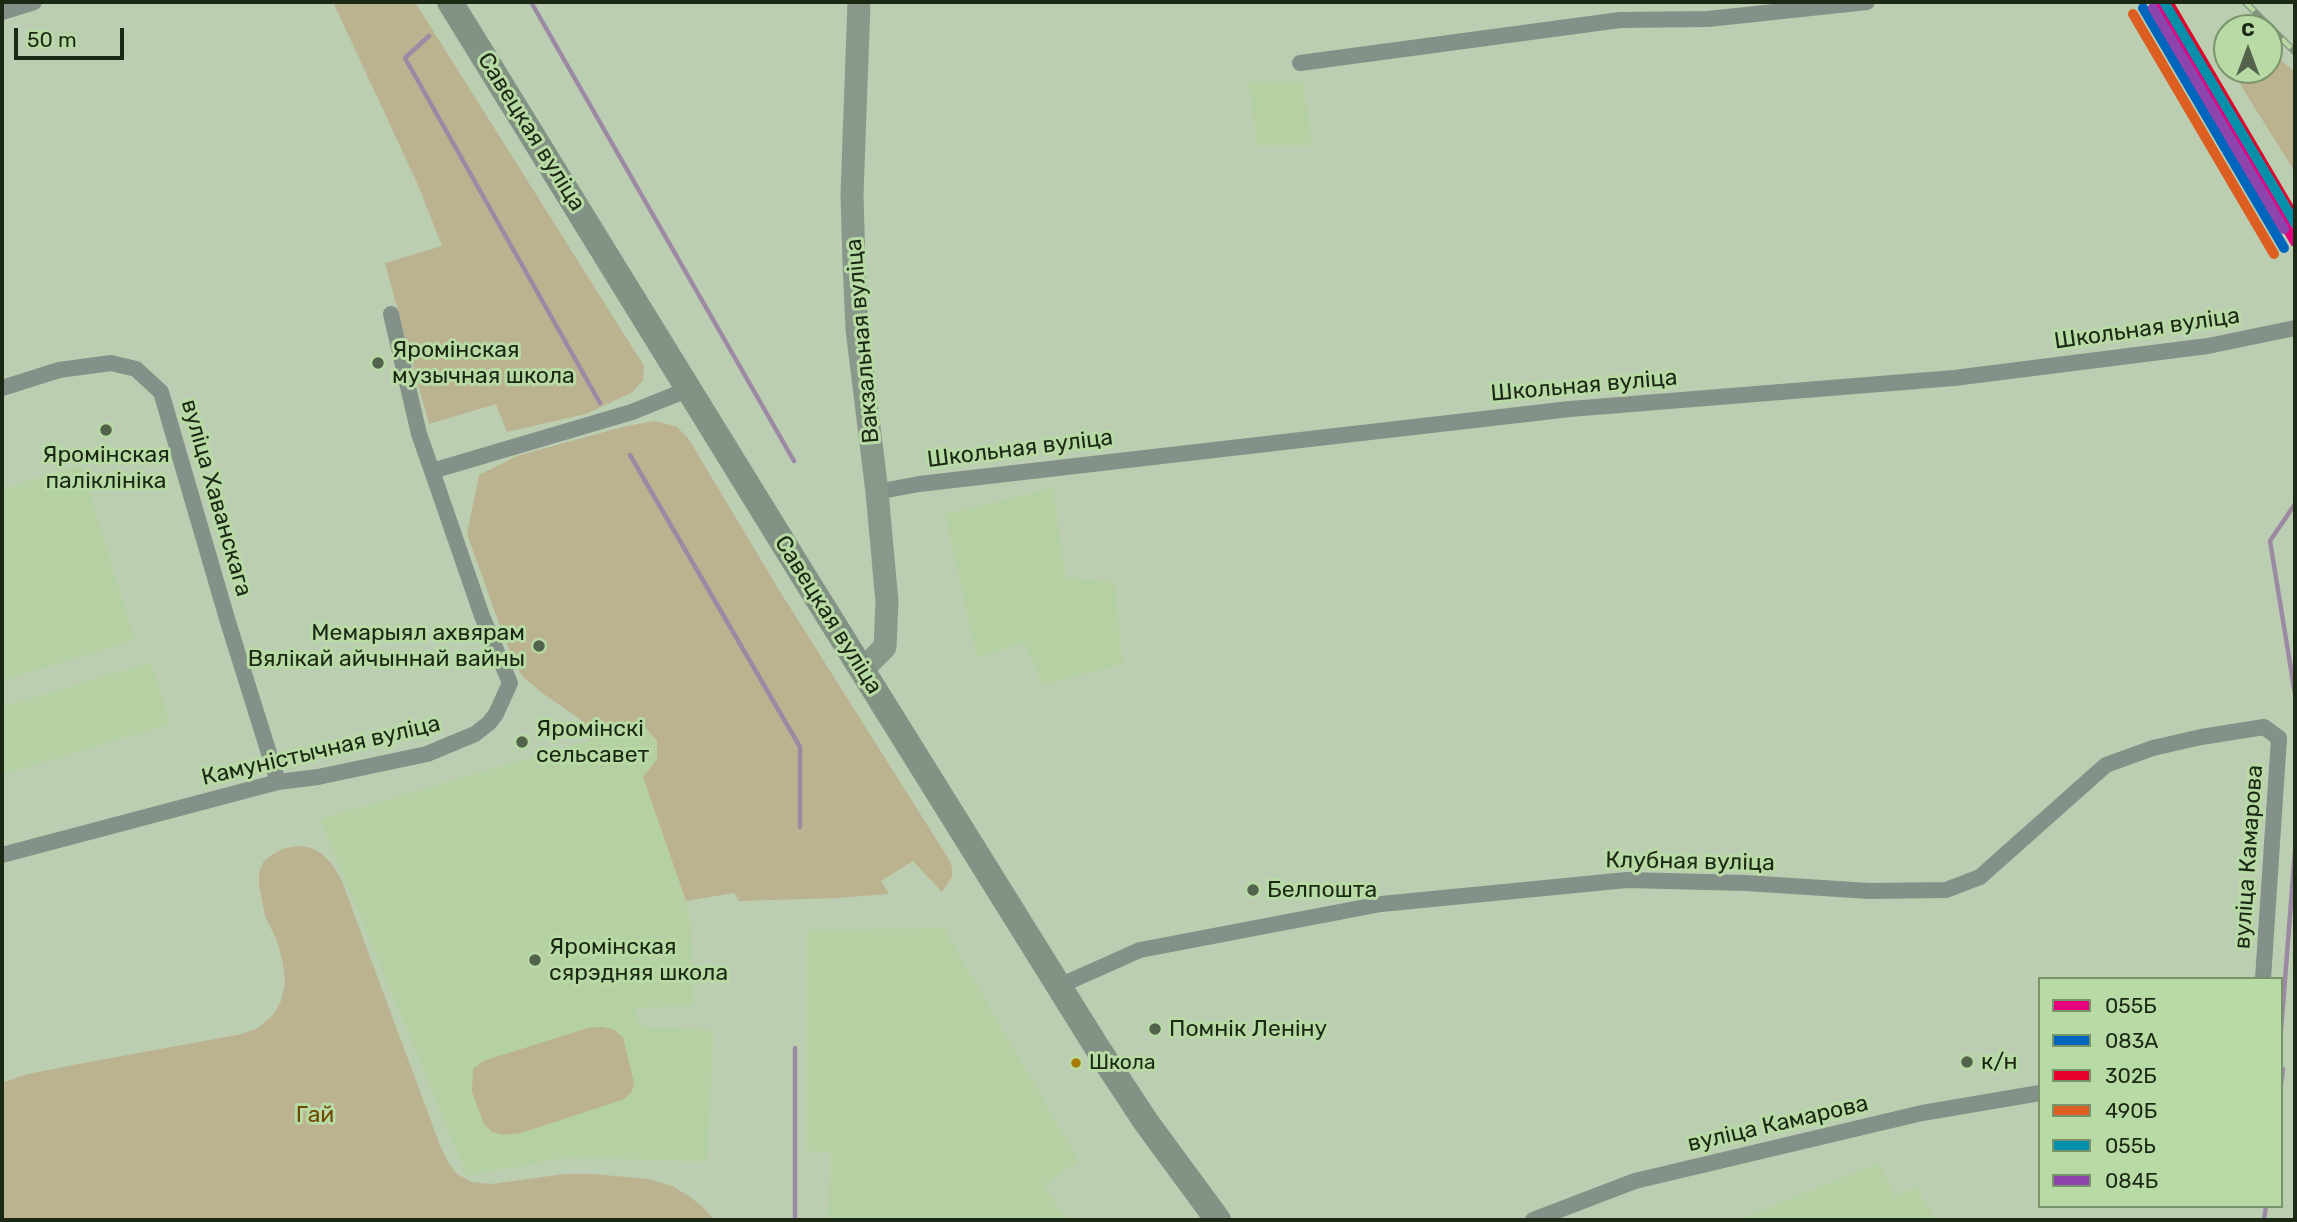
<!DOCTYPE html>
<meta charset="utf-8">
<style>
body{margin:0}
#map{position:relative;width:2297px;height:1222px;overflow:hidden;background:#bcceb1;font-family:Rubik,sans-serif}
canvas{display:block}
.frame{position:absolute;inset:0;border:4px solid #1b2814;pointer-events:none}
.legend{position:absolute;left:2038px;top:977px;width:245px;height:231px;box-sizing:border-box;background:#b8daa5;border:2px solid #79936b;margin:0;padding:9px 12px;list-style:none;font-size:21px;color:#1b2814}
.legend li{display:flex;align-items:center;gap:14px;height:35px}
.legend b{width:35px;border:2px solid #79936b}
.north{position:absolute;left:2213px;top:14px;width:70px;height:70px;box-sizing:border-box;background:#b8daa5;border:2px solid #79936b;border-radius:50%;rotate:0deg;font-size:19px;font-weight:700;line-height:28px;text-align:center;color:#1b2814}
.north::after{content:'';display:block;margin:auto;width:24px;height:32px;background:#53624b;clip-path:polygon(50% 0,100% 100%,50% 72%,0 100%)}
.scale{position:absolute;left:14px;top:28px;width:110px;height:32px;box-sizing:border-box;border:4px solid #1b2814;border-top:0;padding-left:9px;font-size:21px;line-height:24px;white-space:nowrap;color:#1b2814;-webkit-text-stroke:5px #b8daa5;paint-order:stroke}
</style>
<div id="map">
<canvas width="2297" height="1222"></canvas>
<div class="frame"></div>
<ul class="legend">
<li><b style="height:9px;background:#e5007d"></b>055Б</li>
<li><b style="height:9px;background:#0065bd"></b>083А</li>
<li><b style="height:9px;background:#e4002b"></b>302Б</li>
<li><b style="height:9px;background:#dc5f21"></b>490Б</li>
<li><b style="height:9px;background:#058fa9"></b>055Ь</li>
<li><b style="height:9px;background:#8e44ad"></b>084Б</li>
</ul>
<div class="north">С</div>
<div class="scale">50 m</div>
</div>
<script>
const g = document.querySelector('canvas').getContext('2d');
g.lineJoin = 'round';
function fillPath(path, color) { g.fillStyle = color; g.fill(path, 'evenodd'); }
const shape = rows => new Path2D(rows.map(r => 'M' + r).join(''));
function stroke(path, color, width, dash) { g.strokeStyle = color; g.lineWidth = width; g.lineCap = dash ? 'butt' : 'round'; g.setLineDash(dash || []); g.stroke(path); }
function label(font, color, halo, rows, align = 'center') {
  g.font = font + ' Rubik,sans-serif'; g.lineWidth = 6; g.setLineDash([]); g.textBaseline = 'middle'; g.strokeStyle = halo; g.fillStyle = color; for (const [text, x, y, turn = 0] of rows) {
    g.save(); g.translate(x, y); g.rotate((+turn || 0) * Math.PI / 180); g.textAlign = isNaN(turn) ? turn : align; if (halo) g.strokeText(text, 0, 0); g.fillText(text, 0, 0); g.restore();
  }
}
fillPath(shape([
 [1303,81,1312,145,1257,146,1249,82],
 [81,465,135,640,2,681,2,489],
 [1053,488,1066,578,1114,582,1123,664,1043,685,1024,643,977,658,945,514],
 [151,662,170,724,5,774,2,763,2,707],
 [643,725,657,741,657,759,643,777,690,915,694,1006,637,1008,637,1021,646,1027,714,1030,707,1162,569,1157,467,1176,320,819],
 [944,928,1079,1161,1044,1185,1067,1220,828,1220,831,1153,806,1151,807,930],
 [1879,1163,1895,1197,1916,1186,1936,1220,1737,1220]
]), '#b5d1a3');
fillPath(shape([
 [333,2,415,2,644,366,643,380,633,392,586,414,507,432,496,404,429,424,385,263,442,246,418,185],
 [2269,50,2295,72,2295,172,2243,89,2238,78,2238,70,2269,70],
 [656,421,677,427,688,438,779,590,948,858,952,867,952,877,942,892,913,861,881,881,889,894,837,898,739,901,734,893,686,901,643,777,657,759,657,741,643,725,590,740,584,722,542,693,522,676,506,643,467,534,479,475,517,456,626,426],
 [300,846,312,848,322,854,332,864,341,879,440,1145,448,1162,457,1174,472,1182,491,1184,565,1174,593,1174,648,1179,672,1186,689,1196,705,1209,714,1220,2,1220,2,1083,24,1075,73,1065,242,1034,258,1028,273,1015,281,1001,285,983,283,963,277,941,265,916,259,885,259,872,264,861,273,854,285,848],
 [602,1027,613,1029,623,1037,634,1083,631,1093,622,1100,521,1133,503,1135,492,1132,484,1124,472,1092,473,1069,483,1061,588,1028]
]), '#bbb290');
stroke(shape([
 [531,2,794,461],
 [429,36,405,58,600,403],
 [630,455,800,747,800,827],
 [2295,504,2270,541,2295,694],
 [2281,1031,2295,851],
 [2281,1084,2283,1069],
 [795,1220,795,1048],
 [2264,1220,2266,1206]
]), '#9c8aa5', 4.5);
stroke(shape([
 [2,12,34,2],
 [1300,63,1620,20,1708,19,1867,2],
 [391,314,419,434,432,471],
 [2,388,59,370,111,363,136,369,161,392,228,622,278,782],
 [877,492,919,484,1570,409,1954,378,2208,346,2295,328],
 [2,855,278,782,318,777,427,754,475,734,489,723,496,714,510,683,482,616,432,471,632,412,689,389],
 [1059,986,1140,950,1381,904,1627,880,1746,883,1869,891,1946,890,1980,877,2106,765,2153,748,2201,737,2264,727,2279,738,2263,979],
 [1533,1220,1635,1181,1922,1113,2040,1093]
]), '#839188', 16);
stroke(shape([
 [859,2,852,195,854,263,857,329,877,492,887,602,885,647,862,670]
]), '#89988b', 23);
stroke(shape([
 [450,2,798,567,1098,1049,1146,1122,1218,1220]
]), '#829285', 26);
const rail = shape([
 [2245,2,2295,52]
]);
stroke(rail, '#869484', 7);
stroke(rail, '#b8daa5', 4.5, [13]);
stroke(shape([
 [2154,2,2295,242]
]), '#e5007d', 10);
stroke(shape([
 [2143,8,2284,248]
]), '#0065bd', 10);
stroke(shape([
 [2168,2,2295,218]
]), '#e4002b', 10);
stroke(shape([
 [2133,14,2274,254]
]), '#dc5f21', 10);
stroke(shape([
 [2164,2,2295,223]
]), '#058fa9', 10);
stroke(shape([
 [2153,8,2284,229]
]), '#8e44ad', 10);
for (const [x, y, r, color] of [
 [378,363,7,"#53624b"],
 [106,430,7,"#53624b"],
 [539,646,7,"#53624b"],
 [522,742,7,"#53624b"],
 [1253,890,7,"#53624b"],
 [535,960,7,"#53624b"],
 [1155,1029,7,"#53624b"],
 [1967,1062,7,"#53624b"],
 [1076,1063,6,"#aa7a07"]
]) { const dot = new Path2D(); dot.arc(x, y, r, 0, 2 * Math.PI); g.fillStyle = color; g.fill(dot); stroke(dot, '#b8daa5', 2.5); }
label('21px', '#1b2814', '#b8daa5', [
 ["Школа",1089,1063]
], 'left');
label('23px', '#1b2814', '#b8daa5', [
 ["Савецкая вуліца",531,132,58],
 ["Школьная вуліца",2147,329,-8],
 ["Вакзальная вуліца",863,341,-95],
 ["Школьная вуліца",1584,386,-5],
 ["Школьная вуліца",1020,449,-7],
 ["вуліца Хаванскага",216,498,74],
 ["Савецкая вуліца",828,615,58],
 ["Камуністычная вуліца",321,751,-13],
 ["вуліца Камарова",2249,857,-86],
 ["Клубная вуліца",1690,862,1],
 ["вуліца Камарова",1778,1124,-13]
]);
label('23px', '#1b2814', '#b8daa5', [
 ["Яромінская",392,350],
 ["музычная школа",392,376],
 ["Яромінская",106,455,"center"],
 ["паліклініка",106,481,"center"],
 ["Мемарыял ахвярам",525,633,"right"],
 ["Вялікай айчыннай вайны",525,659,"right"],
 ["Яромінскі",536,729],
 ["сельсавет",536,755],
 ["Белпошта",1267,890],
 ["Яромінская",549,947],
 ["сярэдняя школа",549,973],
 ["Помнік Леніну",1169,1029],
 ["к/н",1981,1062]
], 'left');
label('23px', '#704901', '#b8daa5', [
 ["Гай",315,1115]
]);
</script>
